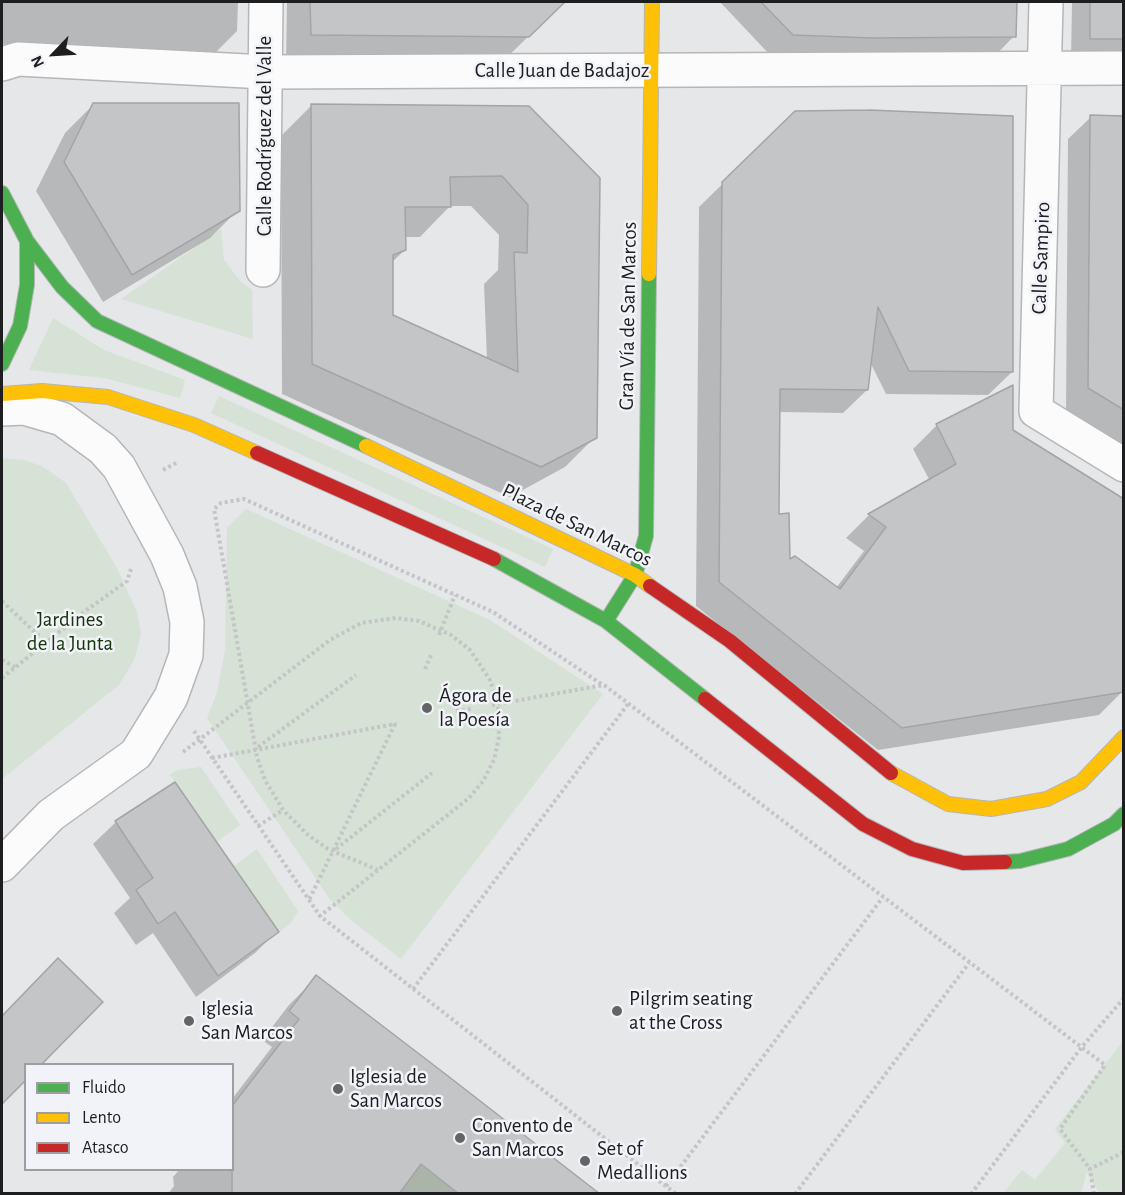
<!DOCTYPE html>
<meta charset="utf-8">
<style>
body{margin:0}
#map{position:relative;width:1125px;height:1195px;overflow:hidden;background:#e5e7e9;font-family:"Alegreya Sans",sans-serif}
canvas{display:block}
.frame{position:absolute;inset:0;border:3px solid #1d1e20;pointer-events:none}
.legend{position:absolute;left:24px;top:1063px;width:210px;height:108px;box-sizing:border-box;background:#f1f3f8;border:2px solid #9c9ea2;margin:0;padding:8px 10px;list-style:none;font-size:18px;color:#1d1e20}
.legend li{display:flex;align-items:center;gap:12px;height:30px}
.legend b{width:30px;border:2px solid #9c9ea2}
.north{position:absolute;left:24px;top:24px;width:60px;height:60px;-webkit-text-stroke:4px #f1f3f8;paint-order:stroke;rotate:245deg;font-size:16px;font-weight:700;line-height:24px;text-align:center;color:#1d1e20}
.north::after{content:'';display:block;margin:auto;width:21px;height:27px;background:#1d1e20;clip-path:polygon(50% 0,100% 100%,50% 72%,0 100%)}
</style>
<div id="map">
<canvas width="1125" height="1195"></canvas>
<div class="frame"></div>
<ul class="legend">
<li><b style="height:8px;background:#4caf50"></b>Fluido</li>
<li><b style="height:8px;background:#ffc107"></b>Lento</li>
<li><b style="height:8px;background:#c62828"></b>Atasco</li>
</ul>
<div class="north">N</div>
</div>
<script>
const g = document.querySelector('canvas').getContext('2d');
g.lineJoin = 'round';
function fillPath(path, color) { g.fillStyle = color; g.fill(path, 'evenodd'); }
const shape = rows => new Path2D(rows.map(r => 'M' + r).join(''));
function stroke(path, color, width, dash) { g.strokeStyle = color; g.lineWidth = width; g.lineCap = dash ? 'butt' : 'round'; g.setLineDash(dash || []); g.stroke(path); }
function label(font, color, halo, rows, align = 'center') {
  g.font = font + ' "Alegreya Sans",sans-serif'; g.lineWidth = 5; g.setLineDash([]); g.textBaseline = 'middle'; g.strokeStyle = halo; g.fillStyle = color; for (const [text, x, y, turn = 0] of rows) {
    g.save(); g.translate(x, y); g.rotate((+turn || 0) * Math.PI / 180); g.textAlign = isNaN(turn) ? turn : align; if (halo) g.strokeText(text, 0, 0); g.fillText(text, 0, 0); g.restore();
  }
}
fillPath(shape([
 [221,229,224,260,241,282,252,290,253,339,121,299],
 [53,318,104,350,185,380,180,398,104,378,29,370],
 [219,396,553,549,545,567,211,413],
 [2,458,23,460,42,466,66,483,117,568,137,612,141,635,134,660,119,685,2,779],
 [246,509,490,620,603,694,401,959,351,920,329,898,207,718,217,693,225,650,227,528],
 [201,767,240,825,217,842,170,775,177,770],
 [257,849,298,911,291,923,279,932,234,866],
 [1123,1041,1123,1193,1099,1193,1087,1172,1081,1193,1003,1193,1022,1170,1035,1180,1065,1143,1055,1129],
 [421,1164,459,1194,399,1194]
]), '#d6e2d5');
fillPath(shape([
 [2,2,238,2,237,31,209,59,20,57,2,43],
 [287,2,447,2,446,7,452,2,564,2,503,61,286,59],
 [720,2,1015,2,1014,36,993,58,771,56],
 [1072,2,1124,2,1124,59,1071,59],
 [93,105,238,210,210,238,103,302,36,191,65,133],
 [311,106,528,107,595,437,565,467,510,497,282,394,281,136],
 [450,206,471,206,499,235,498,270,484,284,487,360,391,316,391,263,405,250,404,237,420,237],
 [796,112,1012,118,1013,265,1012,372,988,395,886,394,870,362,867,390,843,413,779,412,778,515,788,561,836,588,864,551,846,538,869,515,930,481,913,449,937,425,1011,431,1123,691,1099,715,878,750,696,606,699,207],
 [1091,117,1124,117,1124,447,1066,410,1068,139],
 [175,784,277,931,255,953,196,997,153,933,136,945,114,913,130,898,93,844,116,822],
 [58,960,26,1064,2,1106,2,1018],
 [317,977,597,1194,168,1194,174,1186,173,1177,179,1170,232,1170,232,1099,272,1047,262,1040,289,1005]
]), '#0003');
const building = shape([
 [310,2,565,2,529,37,311,35,310,2],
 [761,2,1017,2,1016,37,871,38,793,35,761,2],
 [1090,2,1124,2,1124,39,1090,39,1090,2],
 [93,103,239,103,240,211,132,275,64,162,93,103],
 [311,104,529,106,600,178,597,438,541,467,312,364,311,104],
 [502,176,528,205,527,253,514,252,518,372,393,315,393,255,406,250,405,207,451,207,450,177,502,176],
 [869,110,1013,116,1013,372,909,371,878,307,868,390,780,389,779,514,789,513,790,559,795,556,840,589,886,527,868,514,956,464,936,424,1013,385,1013,430,1124,499,1124,692,902,728,719,582,722,182,795,111,869,110],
 [1090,115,1124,116,1124,410,1088,388,1090,115],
 [175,782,279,932,218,976,175,912,158,924,136,890,153,878,115,821,175,782],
 [58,958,103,1002,41,1065,26,1065,26,1080,2,1104,2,1016,58,958],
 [316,975,448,1076,600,1194,459,1194,421,1164,399,1194,232,1194,232,1106,299,1019,289,1011,316,975]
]);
fillPath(building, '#c4c5c6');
stroke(building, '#a3a4a5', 1.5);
const street = shape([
 [1046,2,1036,411,1124,465],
 [2,64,18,59,265,72,1124,68],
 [263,270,266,2],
 [2,409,24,408,62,419,103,449,119,467,167,555,180,587,187,622,186,655,171,697,136,754,51,815,2,865]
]);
const fast = shape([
 [2,193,27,241,27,285,20,326,2,364],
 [27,241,62,287,97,321,366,446],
 [494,559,606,621,705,699],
 [606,621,635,575,646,536,649,274],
 [1005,862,1020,861,1068,849,1114,824,1124,814]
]);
const slow = shape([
 [649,274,652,2],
 [2,394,42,391,108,397,194,425,257,453],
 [366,446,635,575,650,586],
 [891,773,948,804,991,809,1047,799,1081,782,1124,737]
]);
const jam = shape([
 [257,453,494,559],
 [650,586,730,641,891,773],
 [705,699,863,824,912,849,963,863,1005,862]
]);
stroke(street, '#b4b6b8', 36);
stroke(fast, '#b4b6b8', 16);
stroke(slow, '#b4b6b8', 16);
stroke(jam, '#b4b6b8', 16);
stroke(shape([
 [163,470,178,462],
 [2,601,45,642],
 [439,635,455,595],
 [2,660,15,667],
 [425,669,431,655],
 [2,678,84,612,127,581,131,569],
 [492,705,604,685,1105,1065,1060,1129,1090,1169],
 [456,711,471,709],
 [194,731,320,916,676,1194],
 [258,747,356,675],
 [183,752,330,640,361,623,396,618,419,621,451,635,470,650,490,680,498,704,499,737,494,760,483,781,469,798,320,916],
 [212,758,395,724,309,900],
 [258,826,283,810],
 [336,849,432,773],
 [378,870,328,849,308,835,283,810,265,780,257,757,214,509,221,503,244,499,493,612,603,685],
 [413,989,628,704],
 [666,1186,883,897],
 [795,1194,969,963],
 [971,1194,1081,1048,1124,998],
 [1094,1194,1090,1169,1124,1152]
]), '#c4c5c6', 4, [3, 3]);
stroke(street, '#fbfbfc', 33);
stroke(fast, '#4caf50', 14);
stroke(slow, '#ffc107', 14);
stroke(jam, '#c62828', 14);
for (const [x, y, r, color] of [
 [427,708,6,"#636466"],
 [617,1011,6,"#636466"],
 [189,1021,6,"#636466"],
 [338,1089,6,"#636466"],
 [460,1138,6,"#636466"],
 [585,1161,6,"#636466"]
]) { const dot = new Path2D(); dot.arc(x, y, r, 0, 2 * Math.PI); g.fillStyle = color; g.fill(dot); stroke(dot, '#f1f3f8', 2); }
label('21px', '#1d1e20', '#f1f3f8', [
 ["Calle Juan de Badajoz",562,71],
 ["Calle Rodríguez del Valle",265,136,-90],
 ["Calle Sampiro",1041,258,-88],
 ["Gran Vía de San Marcos",628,316,-89],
 ["Plaza de San Marcos",577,525,26]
]);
label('21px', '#133509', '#f1f3f8', [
 ["Jardines",70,620],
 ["de la Junta",70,644]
]);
label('21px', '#1d1e20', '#f1f3f8', [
 ["Ágora de",439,696],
 ["la Poesía",439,720],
 ["Pilgrim seating",629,999],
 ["at the Cross",629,1023],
 ["Iglesia",201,1009],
 ["San Marcos",201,1033],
 ["Iglesia de",350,1077],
 ["San Marcos",350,1101],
 ["Convento de",472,1126],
 ["San Marcos",472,1150],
 ["Set of",597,1149],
 ["Medallions",597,1173]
], 'left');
</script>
